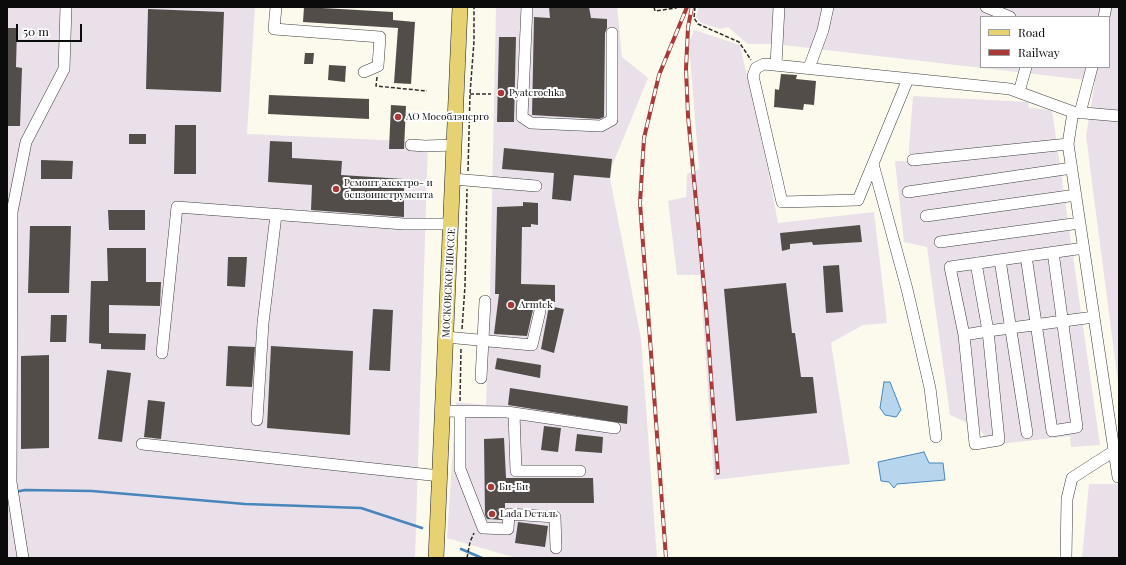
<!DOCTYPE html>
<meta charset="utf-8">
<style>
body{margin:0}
#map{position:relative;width:1126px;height:565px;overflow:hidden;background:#fcfaec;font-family:"Playfair Display",serif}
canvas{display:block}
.frame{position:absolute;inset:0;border:8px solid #0b0b0b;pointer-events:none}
.legend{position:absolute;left:980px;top:16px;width:130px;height:52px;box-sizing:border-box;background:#fff;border:1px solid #9d9d9d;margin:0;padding:5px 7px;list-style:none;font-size:12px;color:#0b0b0b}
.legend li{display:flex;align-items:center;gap:8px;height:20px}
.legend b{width:20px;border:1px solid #9d9d9d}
.scale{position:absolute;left:16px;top:24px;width:66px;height:18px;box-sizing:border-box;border:2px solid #0b0b0b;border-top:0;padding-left:5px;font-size:12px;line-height:14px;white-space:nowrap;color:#0b0b0b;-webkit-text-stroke:3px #fff;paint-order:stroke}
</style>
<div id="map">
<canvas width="1126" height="565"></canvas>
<div class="frame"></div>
<ul class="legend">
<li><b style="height:5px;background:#e6d273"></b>Road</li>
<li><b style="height:5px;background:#a83937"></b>Railway</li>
</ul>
<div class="scale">50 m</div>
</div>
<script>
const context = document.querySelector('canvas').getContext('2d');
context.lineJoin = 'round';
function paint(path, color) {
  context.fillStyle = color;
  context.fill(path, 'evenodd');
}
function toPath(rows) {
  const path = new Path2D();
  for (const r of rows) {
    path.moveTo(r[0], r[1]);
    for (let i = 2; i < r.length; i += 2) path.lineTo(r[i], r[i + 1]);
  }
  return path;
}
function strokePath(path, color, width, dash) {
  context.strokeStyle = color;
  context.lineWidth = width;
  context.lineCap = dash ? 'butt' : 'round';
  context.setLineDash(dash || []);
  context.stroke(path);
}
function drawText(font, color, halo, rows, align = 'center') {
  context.font = font + ' "Playfair Display",serif';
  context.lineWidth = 4;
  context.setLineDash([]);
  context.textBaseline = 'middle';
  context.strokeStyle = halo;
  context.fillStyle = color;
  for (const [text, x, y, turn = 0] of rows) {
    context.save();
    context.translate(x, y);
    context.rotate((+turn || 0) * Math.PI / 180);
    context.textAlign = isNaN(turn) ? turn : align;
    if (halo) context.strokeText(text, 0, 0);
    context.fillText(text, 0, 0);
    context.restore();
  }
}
const industrial = toPath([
 [7,7,255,7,247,134,428,142,415,558,7,558],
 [496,7,617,7,622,57,648,78,612,166,610,178,641,339,657,558,516,558,447,538,456,402,486,405,490,297],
 [699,7,1119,7,1119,390,1086,136,1095,81,774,44,748,44,728,27,721,29,701,23,696,17],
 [981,17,1109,17,1109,67,981,67],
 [694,30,740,45,766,160,778,223,874,212,887,323,863,325,831,343,850,464,714,480,700,275,677,275,668,201,686,197,687,174,699,169,689,43],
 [913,96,1028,102,1029,108,1052,110,1100,445,1071,447,1070,436,991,445,979,428,950,415,927,247,904,242,895,161,908,161],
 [1089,484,1119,484,1119,558,1082,558]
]);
const water = toPath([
 [884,382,890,382,901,410,896,417,885,415,880,408,884,382],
 [924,452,929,463,943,463,945,480,897,484,894,488,889,482,881,481,878,462,924,452]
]);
const stream = toPath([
 [15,492,25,490,92,491,245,504,361,508,422,528],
 [461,549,482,558]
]);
const building = toPath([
 [304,7,393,12,393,20,415,22,411,84,394,83,398,28,303,22],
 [549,7,589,7,591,18,607,19,607,28,605,33,604,117,599,119,532,115,534,17,550,18],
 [148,9,224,12,221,92,146,89],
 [7,28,17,28,16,67,22,68,20,126,7,126],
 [499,37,516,37,514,122,497,122],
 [305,53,314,53,313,64,304,64],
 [329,65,346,66,345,82,328,80],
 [781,74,797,75,796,79,816,81,814,105,804,104,803,110,774,107,775,89,779,90],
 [269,95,369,99,369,119,268,114],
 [391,105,406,106,404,149,389,149],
 [175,125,196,125,196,174,174,174],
 [129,134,146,134,146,144,129,144],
 [270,141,292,142,292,158,342,161,341,175,404,179,404,217,311,210,312,185,268,182],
 [504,148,612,159,610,178,574,175,571,201,552,199,554,173,502,169],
 [41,160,73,161,72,179,41,179],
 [523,202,538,203,538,225,531,224,531,227,522,227,521,284,555,285,555,302,535,301,527,336,494,334,499,294,495,294,497,207,523,206],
 [108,210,145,210,145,230,109,230],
 [860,225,862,242,813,245,812,242,790,244,790,249,782,251,780,233],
 [30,226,71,226,69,293,28,293],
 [107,248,146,248,146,282,161,282,160,306,109,305,109,333,146,334,145,350,101,349,101,344,89,343,91,281,108,281],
 [228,257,247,257,245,287,227,286],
 [839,265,843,312,826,313,823,266],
 [786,283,792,333,795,333,801,377,813,377,817,413,736,421,724,289],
 [549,306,564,309,554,353,541,349],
 [373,309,393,310,390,371,369,370],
 [51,315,67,315,66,342,50,342],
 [228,346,255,347,252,387,226,386],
 [271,346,353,351,350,435,267,428],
 [49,355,49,448,21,449,21,356],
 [497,358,541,365,540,378,495,369],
 [107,370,131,373,122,442,98,439],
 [510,388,628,406,627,424,508,405],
 [148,400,165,402,161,439,144,437],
 [544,426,561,428,558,452,541,450],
 [577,434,603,437,602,453,575,451],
 [504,438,506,478,593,478,594,503,505,503,505,508,502,513,502,520,487,519,485,515,484,439],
 [518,522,548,526,545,547,515,543]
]);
const path = toPath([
 [654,7,655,11,676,8,677,7],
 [695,7,694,18,698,24,739,42,751,60],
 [377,77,376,86,427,91],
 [470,94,491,94],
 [468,171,470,94,474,41,474,7],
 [462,329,465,286,467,189],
 [460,401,461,349],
 [467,558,470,542,474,533]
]);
const minor = toPath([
 [276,7,274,29,380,37,378,66,364,72],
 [527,7,522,117,531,123,601,126,612,120,612,33],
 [986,7,1010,17],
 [1104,17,1106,7],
 [776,65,779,7],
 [809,68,823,30,828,7],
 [908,79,858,200,782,202,753,76,756,68,764,64,1010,89,1073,112,1119,116],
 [1019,92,1026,67],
 [1073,112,1068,144,1118,477],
 [1080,113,1092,67],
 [411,145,425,146,454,145],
 [913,160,1068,144],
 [873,164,907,289,930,388,936,437],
 [453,179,536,186],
 [908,192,1072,168],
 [926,216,1076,195],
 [940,242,1080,223],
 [1084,248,950,267,964,335,975,444,999,440,988,331,1094,317],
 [1026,256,1052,431,1077,427,1053,252],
 [1000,260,1027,433],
 [964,335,988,331,976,263],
 [446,337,532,345,540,311],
 [162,353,177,207,404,224,451,224],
 [481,378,485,301],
 [443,411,507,412,615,428],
 [460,411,460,469,483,528,508,529,509,514,555,517,556,548],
 [514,413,516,471,580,471],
 [257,420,263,323,276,215],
 [142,444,440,476],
 [23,558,11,482,12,212,26,142,64,69,66,7],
 [1066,558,1067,499,1072,478,1114,451]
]);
const major = toPath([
 [436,558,460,7]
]);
const rail = toPath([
 [692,7,688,27,686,69,688,116,706,308,718,473],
 [666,558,640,203,644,138,659,75,687,7]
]);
const markers = [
 [501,93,4,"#a83937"],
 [398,117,4,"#a83937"],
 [336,189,4,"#a83937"],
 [511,305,4,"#a83937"],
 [491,487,4,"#a83937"],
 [492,514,4,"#a83937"]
];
const poiNames = [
 ["Pyaterochka",509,93],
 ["АО Мособлэнерго",406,117],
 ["Ремонт электро- и",344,183],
 ["бензоинструмента",344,195],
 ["Armtek",519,305],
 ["Би-Би",499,487],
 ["Lada Dеталь",500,514]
];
const streetNames = [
 ["МОСКОВСКОЕ ШОССЕ",449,283,-87]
];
paint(industrial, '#e9e0e9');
paint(water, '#b7d5ed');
strokePath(water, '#4885ba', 1);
strokePath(stream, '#4885ba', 2.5);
paint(building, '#524d49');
strokePath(minor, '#3e3e3e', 12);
strokePath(major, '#1c1c1c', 16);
strokePath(path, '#2d2d2d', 1.5, [4, 2]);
strokePath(minor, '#fff', 11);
strokePath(major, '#e6d273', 15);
strokePath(rail, '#a83937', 4);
strokePath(rail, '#fff', 2.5, [8]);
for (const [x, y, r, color] of markers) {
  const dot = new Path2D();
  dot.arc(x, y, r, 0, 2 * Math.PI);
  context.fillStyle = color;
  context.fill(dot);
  strokePath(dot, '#fff', 1.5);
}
drawText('10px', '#0b0b0b', '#fff', poiNames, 'left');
drawText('10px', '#0b0b0b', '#fff', streetNames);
</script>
